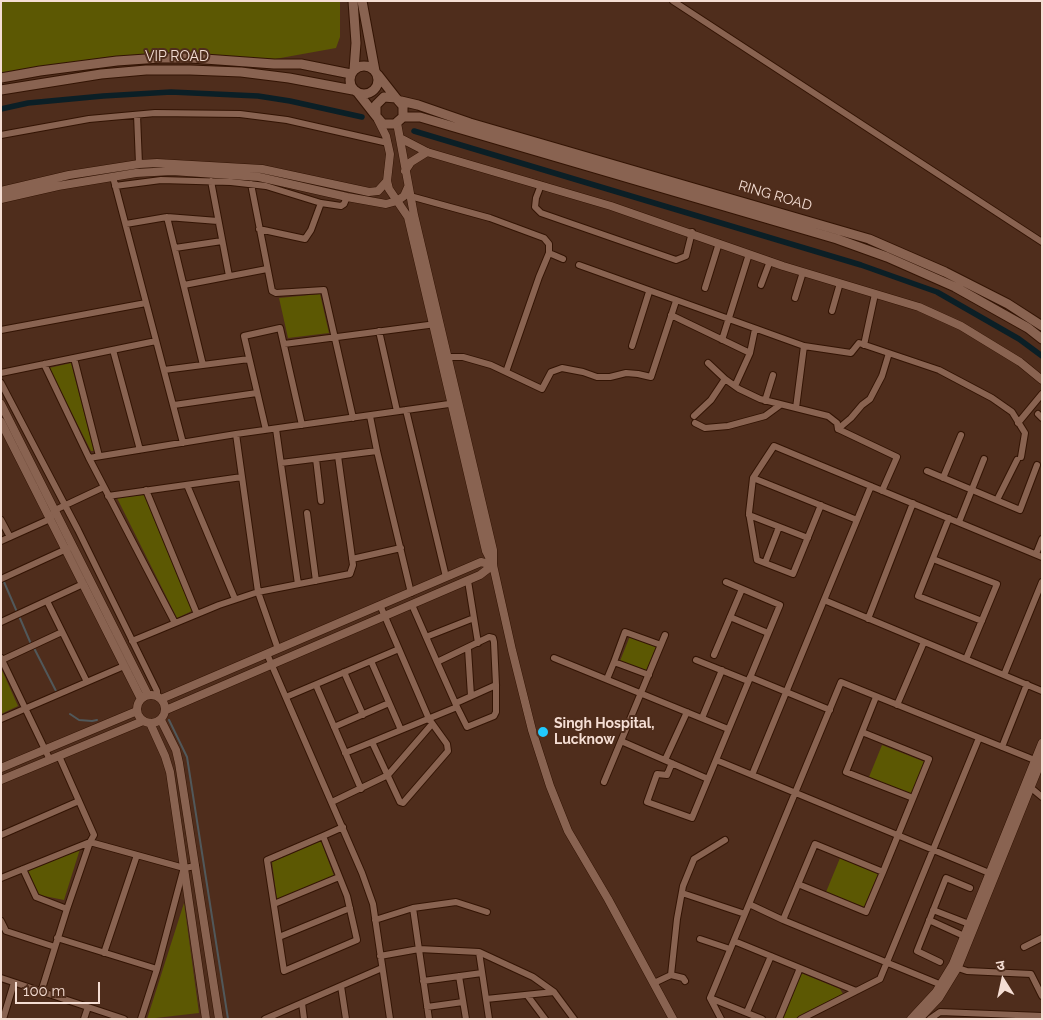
<!DOCTYPE html>
<meta charset="utf-8">
<style>
body{margin:0}
#map{position:relative;width:1043px;height:1020px;overflow:hidden;background:#4f2d1c;font-family:Raleway,"Noto Sans Devanagari",sans-serif}
canvas{display:block}
.frame{position:absolute;inset:0;border:2px solid #f5ded4;pointer-events:none}
.north{position:absolute;left:978px;top:955px;width:50px;height:50px;-webkit-text-stroke:4px #4f2d1c;paint-order:stroke;rotate:350deg;font-size:14px;font-weight:700;line-height:20px;text-align:center;color:#f5ded4}
.north::after{content:'';display:block;margin:auto;width:18px;height:22px;background:#f5ded4;clip-path:polygon(50% 0,100% 100%,50% 72%,0 100%)}
.scale{position:absolute;left:15px;top:982px;width:85px;height:22px;box-sizing:border-box;border:2px solid #f5ded4;border-top:0;padding-left:6px;font-size:15px;line-height:18px;white-space:nowrap;color:#f5ded4;-webkit-text-stroke:4px #4f2d1c;paint-order:stroke}
</style>
<div id="map">
<canvas width="1043" height="1020"></canvas>
<div class="frame"></div>
<div class="north">उ</div>
<div class="scale">100 m</div>
</div>
<script>
const context = document.querySelector('canvas').getContext('2d');
context.lineJoin = 'round';
function paint(path, color) {
  context.fillStyle = color;
  context.fill(path, 'evenodd');
}
function toPath(rows) {
  const path = new Path2D();
  for (const r of rows) {
    if (r.length === 3) {
      path.moveTo(r[0] + r[2], r[1]);
      path.arc(r[0], r[1], r[2], 0, 2 * Math.PI);
      continue;
    }
    path.moveTo(r[0], r[1]);
    for (let i = 2; i < r.length; i += 2) path.lineTo(r[i], r[i + 1]);
  }
  return path;
}
function strokePath(path, color, width, dash) {
  context.strokeStyle = color;
  context.lineWidth = width;
  context.lineCap = dash ? 'butt' : 'round';
  context.setLineDash(dash || []);
  context.stroke(path);
}
function drawText(font, color, halo, rows, align = 'center') {
  context.font = font + ' Raleway,sans-serif';
  context.lineWidth = 4;
  context.setLineDash([]);
  context.textBaseline = 'middle';
  context.strokeStyle = halo;
  context.fillStyle = color;
  for (const [text, x, y, turn = 0] of rows) {
    context.save();
    context.translate(x, y);
    context.rotate((+turn || 0) * Math.PI / 180);
    context.textAlign = isNaN(turn) ? turn : align;
    if (halo) context.strokeText(text, 0, 0);
    context.fillText(text, 0, 0);
    context.restore();
  }
}
const green = toPath([
 [1,1,340,1,340,37,336,48,275,59,160,54,106,57,1,74],
 [320,294,329,333,288,338,279,298],
 [71,363,94,451,91,451,49,368],
 [144,495,192,611,177,618,117,498],
 [630,636,656,647,646,671,620,661],
 [1,668,18,706,1,714],
 [882,745,925,762,912,795,869,777],
 [321,841,334,876,277,900,272,862],
 [80,849,64,900,39,895,28,871],
 [840,858,878,874,864,907,826,892],
 [184,903,199,1013,147,1019],
 [801,973,840,989,843,994,794,1019,782,1019]
]);
const stream = toPath([
 [1,575,17,612],
 [19,616,31,644],
 [34,648,56,691],
 [70,714,79,720,92,721,97,720],
 [169,720,187,757,228,1019]
]);
const canal = toPath([
 [1,109,28,103,103,96,171,92,258,96,290,101,362,117],
 [414,131,861,265,937,292,1019,339,1042,356]
]);
const minor = toPath([
 [673,1,1042,242],
 [137,115,139,164],
 [1,135,89,119,155,113,240,114,287,120,388,143],
 [113,177,183,443],
 [211,181,229,276],
 [251,184,272,291,276,293,324,290,353,418],
 [541,185,536,198,535,207,541,213,676,260,686,256,692,232],
 [115,186,161,180,231,182,266,186,321,203,341,206,344,204,347,197],
 [410,196,490,218,544,238,549,244,549,253,539,277,506,372],
 [167,217,203,365],
 [126,224,167,217,218,221],
 [259,229,305,239,311,230,321,203],
 [175,248,222,241],
 [549,253,563,259],
 [579,265,804,346,851,353,859,343,939,370,992,398,1012,412,1025,433,1021,457],
 [184,285,267,269],
 [761,285,770,261],
 [705,288,719,243],
 [795,298,803,272],
 [832,311,840,283],
 [671,315,750,353],
 [1,330,146,303],
 [379,331,397,411],
 [722,340,749,254],
 [284,344,436,324],
 [864,345,875,294],
 [632,346,649,292],
 [113,350,140,450],
 [448,357,463,357,491,365,542,389,551,372,562,368,583,372,597,377,610,377,626,373,638,374,651,377,676,301],
 [74,358,99,456],
 [708,363,725,379,739,389,760,399,828,416,837,423,838,429],
 [44,364,89,458,175,623],
 [164,370,249,359],
 [1,373,156,341],
 [1,383,78,530,157,691,157,696],
 [735,386,750,353,755,329],
 [765,401,773,375],
 [174,405,257,393],
 [796,408,804,346],
 [406,410,446,577],
 [1038,414,1042,418],
 [370,416,377,451,411,593],
 [694,416,711,400,725,379],
 [695,423,705,428,728,426,765,416,780,405],
 [1018,423,1042,394],
 [276,429,298,584],
 [838,429,897,457,882,491],
 [838,429,851,418,862,405,870,399,882,376,889,353],
 [266,430,244,336,280,328,302,425],
 [236,434,258,592,278,649],
 [89,458,236,434,456,403],
 [316,459,321,501],
 [281,463,377,451],
 [927,471,1020,510,1037,465],
 [753,478,857,520],
 [943,478,961,435],
 [187,485,235,599],
 [146,490,197,614],
 [108,496,242,477],
 [997,500,1017,460],
 [821,505,793,574,757,560,749,513,753,478,774,446,1042,557],
 [307,513,316,581],
 [749,515,808,538],
 [949,518,918,596,982,621],
 [1,520,10,537],
 [959,522,984,459],
 [1,541,50,519,55,510,104,487],
 [1036,554,1042,539],
 [352,559,401,548],
 [933,559,997,584,966,659],
 [765,563,779,527],
 [1,579,73,546],
 [468,581,478,643],
 [824,600,1042,691],
 [47,601,87,682],
 [412,605,437,662,457,707,467,727,494,716,496,712,496,685,494,642,493,638,489,637,437,662],
 [730,617,768,633],
 [868,619,913,503],
 [1,622,83,584],
 [426,637,474,618],
 [132,641,219,605,258,592,350,574,353,565,338,456],
 [468,649,471,696],
 [267,654,362,873,373,904,390,1019],
 [714,655,742,589],
 [1,658,50,760],
 [554,658,728,729],
 [2,660,62,632],
 [696,660,748,681],
 [371,661,401,730],
 [344,672,363,715],
 [649,675,614,662,625,632,661,645],
 [1004,675,1042,582],
 [750,677,830,710],
 [607,679,614,662],
 [316,685,361,789],
 [286,697,399,649],
 [876,697,846,772,913,798],
 [456,703,496,685],
 [897,705,924,642],
 [702,718,722,670],
 [1,719,124,666],
 [334,727,389,703],
 [621,741,708,779],
 [372,742,400,802,403,803,448,751,447,744,429,719,380,605],
 [1002,747,1027,684],
 [345,753,457,707],
 [665,760,687,712],
 [716,760,994,875],
 [672,763,667,775,657,774,647,802,692,818,780,605,726,582],
 [752,775,871,486],
 [604,782,665,635],
 [1030,787,1042,797],
 [332,802,388,775,432,724],
 [1,835,79,801],
 [323,836,347,896,357,940,284,971,267,860,323,836,343,827],
 [23,869,36,897,67,909],
 [1,878,90,842,184,868,196,866],
 [798,884,866,912,883,872,929,759,862,732],
 [682,893,745,914],
 [274,904,339,877],
 [749,904,783,920,944,986],
 [413,908,429,1019],
 [933,910,969,924],
 [375,920,413,908,456,902,487,912],
 [783,920,815,844,883,872],
 [929,920,964,936],
 [1,921,6,931,55,947],
 [279,937,350,908],
 [57,938,157,969],
 [700,939,730,949],
 [734,941,856,991],
 [1024,947,1042,938],
 [479,952,489,1019],
 [104,953,137,855],
 [380,956,419,949,479,952,533,977,554,992,574,1019],
 [940,962,917,951,946,878,970,888],
 [958,968,967,971,1031,974,1042,996],
 [671,975,683,978,685,981],
 [459,976,466,1019],
 [1,978,124,1019],
 [423,981,482,973],
 [654,983,671,975,677,919,683,886,694,859,725,840],
 [341,986,346,1019],
 [41,992,67,909,90,842,94,835,59,756],
 [527,995,545,1019],
 [710,998,762,1019],
 [486,999,554,992],
 [302,1003,304,1019],
 [427,1007,463,1002],
 [747,1012,771,956],
 [3,1019,14,983],
 [84,1019,88,1007],
 [141,1019,157,969,183,871],
 [265,1019,382,968],
 [721,1019,710,998,713,991,841,682,1037,761],
 [779,1019,800,968],
 [801,1019,880,979,979,738],
 [930,1019,940,1012,1042,1016]
]);
const tertiary = toPath([
 [378,120,386,136,390,154,387,181,389,189,408,217,486,551,492,563],
 [397,123,414,215,493,550,493,565,512,650,532,730,550,786,568,831,608,899,673,1019],
 [400,138,427,152,611,206,783,266,919,307,961,326,1020,362,1042,380],
 [405,171,411,162,427,152],
 [1,191,69,175,139,164,157,163,262,169,369,192,378,191,387,181],
 [1,199,58,186,136,173,172,171,259,177,347,197,386,204,397,201,404,196,408,187],
 [1,404,148,695],
 [1,422,141,699],
 [151,709,14],
 [161,699,481,562,493,565],
 [166,710,480,575,493,565],
 [161,720,176,750,179,763,219,1019],
 [150,723,165,756,170,772,206,1019],
 [1,768,137,711],
 [1,780,143,721],
 [911,1019,936,992,953,964,1042,743],
 [919,1019,939,998,958,967,1042,759]
]);
const secondary = toPath([
 [353,1,356,43,354,70],
 [362,1,375,71],
 [364,80,14],
 [378,75,396,98],
 [1,78,40,71,117,61,160,58,191,58,274,64,301,64,351,74],
 [1,90,101,74,146,70,190,70,241,72,289,78,353,90],
 [358,93,376,116],
 [401,101,418,105,470,123,869,239,945,272,1008,304,1042,326],
 [403,117,403,106,396,98,384,97,376,105,376,116,383,124,395,124,403,117,420,117,837,239,887,257,955,287,1028,328,1042,339]
]);
const markers = [
 [543,732,6,"#21c9fd"]
];
const streetNames = [
 ["VIP ROAD",177,57],
 ["RING ROAD",775,196,16]
];
const poiNames = [
 ["Singh Hospital,",554,724],
 ["Lucknow",554,740]
];
paint(green, '#5c5803');
strokePath(stream, '#51585a', 2);
strokePath(canal, '#0b1f26', 5.5);
strokePath(minor, '#331404', 8);
strokePath(tertiary, '#331404', 9);
strokePath(secondary, '#331404', 11);
strokePath(minor, '#896351', 6);
strokePath(tertiary, '#896351', 8);
strokePath(secondary, '#896351', 9);
for (const [x, y, r, color] of markers) {
  const dot = new Path2D();
  dot.arc(x, y, r, 0, 2 * Math.PI);
  context.fillStyle = color;
  context.fill(dot);
  strokePath(dot, '#4f2d1c', 2);
}
drawText('14px', '#f5ded4', '#4f2d1c', streetNames);
drawText('bold 14px', '#f5ded4', '#4f2d1c', poiNames, 'left');
</script>
